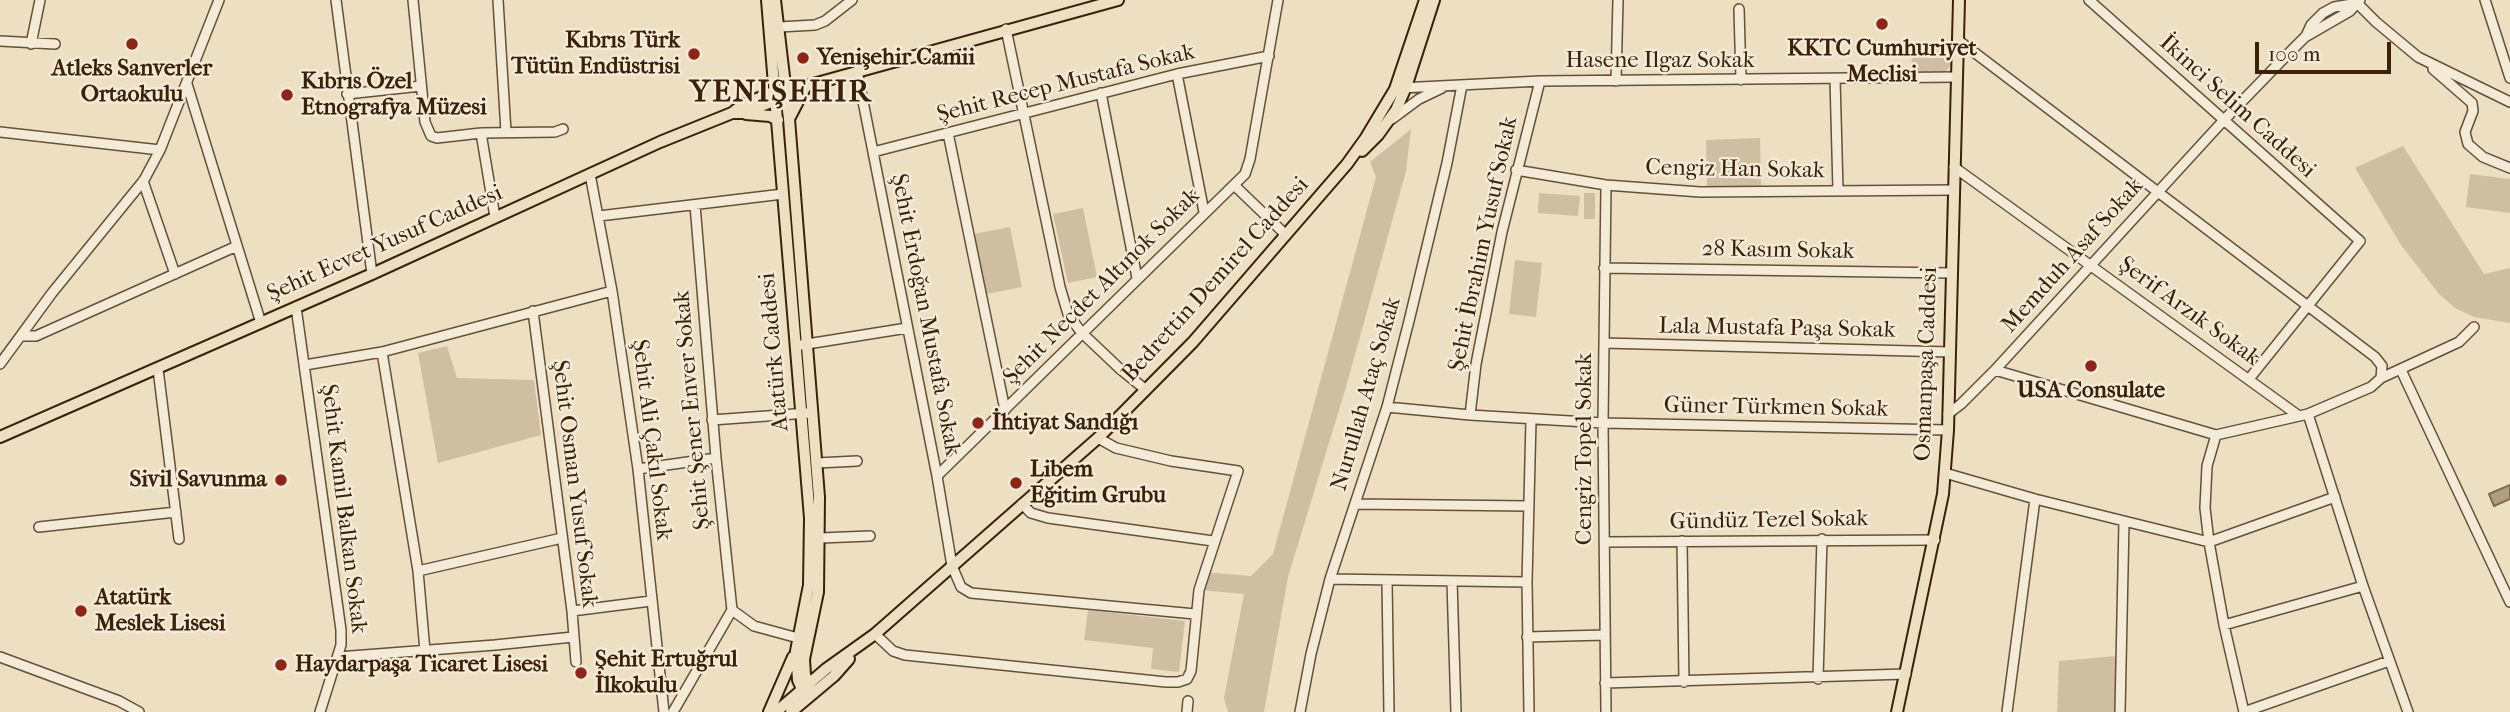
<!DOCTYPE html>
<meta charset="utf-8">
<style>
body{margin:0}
#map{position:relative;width:2510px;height:712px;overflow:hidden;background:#eddfc2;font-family:"IM FELL French Canon",serif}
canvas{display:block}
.scale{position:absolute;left:2255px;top:42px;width:136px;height:32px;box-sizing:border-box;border:4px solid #3c2007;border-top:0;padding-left:9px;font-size:21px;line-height:24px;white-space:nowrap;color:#3c2007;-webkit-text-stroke:5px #f3ead7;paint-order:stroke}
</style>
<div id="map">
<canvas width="2510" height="712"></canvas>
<div class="scale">100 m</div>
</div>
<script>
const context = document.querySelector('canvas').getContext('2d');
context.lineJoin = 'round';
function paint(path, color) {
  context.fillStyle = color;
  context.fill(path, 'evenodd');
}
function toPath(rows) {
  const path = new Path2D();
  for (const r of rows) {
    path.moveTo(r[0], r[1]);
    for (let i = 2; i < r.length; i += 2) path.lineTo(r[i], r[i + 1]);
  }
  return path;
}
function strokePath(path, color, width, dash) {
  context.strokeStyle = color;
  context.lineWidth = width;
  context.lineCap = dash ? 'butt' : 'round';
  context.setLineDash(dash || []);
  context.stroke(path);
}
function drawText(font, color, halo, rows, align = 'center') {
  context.font = font + ' "IM FELL French Canon",serif';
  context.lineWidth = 5;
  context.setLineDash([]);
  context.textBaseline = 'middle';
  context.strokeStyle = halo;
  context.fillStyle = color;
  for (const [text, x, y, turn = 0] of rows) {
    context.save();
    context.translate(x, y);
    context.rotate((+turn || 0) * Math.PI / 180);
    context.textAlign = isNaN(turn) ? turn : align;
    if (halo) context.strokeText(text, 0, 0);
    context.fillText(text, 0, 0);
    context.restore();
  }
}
const green = toPath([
 [1920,42,1955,42,1955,61,1942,75,1878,75,1878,70,1911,70,1912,54,1920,53],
 [1411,129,1406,171,1346,387,1288,577,1264,712,1228,712,1224,698,1244,594,1199,590,1203,572,1251,576,1273,554,1376,177,1370,162],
 [1760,138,1761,188,1707,189,1706,140],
 [2403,146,2484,274,2510,268,2510,323,2474,317,2455,308,2439,294,2401,245,2355,168],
 [2470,174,2510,179,2510,213,2466,207],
 [1539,193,1580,196,1578,216,1538,213],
 [1584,193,1595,193,1595,219,1584,219],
 [1083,208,1097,277,1068,283,1053,214],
 [1010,227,1022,287,987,294,974,234],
 [1515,260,1542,263,1536,317,1509,314],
 [447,346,457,378,534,380,541,435,438,463,418,353],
 [1088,610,1185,621,1179,672,1151,669,1153,648,1084,640],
 [2117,656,2115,712,2057,712,2059,661]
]);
const water = toPath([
 [2510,485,2510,499,2494,506,2489,494,2510,485]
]);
const minor = toPath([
 [336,0,372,274],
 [413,0,425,122,431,136,437,138,481,133,555,132,563,129],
 [498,0,506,132],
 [2089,0,2360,241,2249,379],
 [2485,0,2510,78],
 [2355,1,2376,22,2418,57,2510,102],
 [1739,9,1741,80],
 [779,27,815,25,825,21,852,0],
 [1006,29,1060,287,1068,314,1081,332,1119,368,1146,390],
 [2306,36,2311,25,2323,13,2334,7,2358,3],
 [1958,40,2375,357,2382,366,2381,378],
 [0,41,55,44],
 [31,44,40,0],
 [2433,69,2472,103,2473,111,2465,132,2468,144,2483,157,2510,168],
 [857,71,937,476,952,566,961,587,971,593,1195,614],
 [1177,74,1204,212],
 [1835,79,1838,190],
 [1616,81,1618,0],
 [187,84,261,323],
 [1400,88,1540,81,1957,77],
 [1101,93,1137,278],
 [347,94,421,86],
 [1392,119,1419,99,1442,88],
 [0,132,160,150],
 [481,133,495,217],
 [948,133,1005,410],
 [873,152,1177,74,1269,56],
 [1954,167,2299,416],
 [1516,170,1606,185,1700,192,1954,190],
 [590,174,612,291,638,469,664,712],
 [143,181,175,274],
 [1606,185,1603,423,1606,712],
 [1235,186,1286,235],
 [695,205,716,458,732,610],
 [599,216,783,194],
 [1604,268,1951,273],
 [296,307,341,630,341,645,320,712],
 [533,311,572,611,576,662],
 [21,336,36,336,237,246],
 [1604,343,1950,352],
 [801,345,907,328],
 [382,352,418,571,425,651],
 [0,364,52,293,144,180,160,150,219,0],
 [305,365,382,352,612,291],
 [158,369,179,539],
 [1995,370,2216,435,2308,414,2371,387,2381,378,2459,342,2474,327],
 [2401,370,2510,602],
 [1387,407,1470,415,1603,423,1948,430],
 [1948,414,1961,404,1995,370,2223,121,2285,57,2305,37,2350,11,2360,0],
 [2308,414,2363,586,2408,712],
 [1470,415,1476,364,1502,232,1540,81],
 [712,420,808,413],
 [2216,435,2207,466,2205,508,2209,542,2224,625,2244,712],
 [817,463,857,461],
 [638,469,716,458],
 [1945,473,2035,499,2209,542,2335,497],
 [937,476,1245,174,1250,159,1278,0],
 [1022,504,1031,513,1048,518,1213,541],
 [1355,504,1528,506],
 [39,527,176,512],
 [820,538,870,536],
 [1682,541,1684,682],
 [1604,542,1935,540],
 [418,571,562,538],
 [1330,579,1527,582],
 [1387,581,1389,712],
 [1452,581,1456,712],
 [732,610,754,626,798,638],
 [572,611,651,601],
 [2224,625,2363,586],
 [875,634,893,651,905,655,1166,682,1178,682,1187,679,1191,671,1199,590,1238,471,1171,461,1116,448,1098,438],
 [1527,637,1605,635],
 [0,657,119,701,139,712],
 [338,657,495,645,573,637],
 [1818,679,1822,539],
 [1605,683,1906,674],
 [673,712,732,610],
 [1187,712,1188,701],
 [1300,712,1311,654,1330,579,1387,407,1409,321,1447,163,1462,85],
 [1529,712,1527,582,1531,420],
 [2007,712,2035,499],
 [2120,712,2124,522],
 [2244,712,2389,661]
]);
const major = toPath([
 [767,0,810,518,809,585,796,651,798,680,806,698],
 [775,0,789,119,819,497,818,592,804,659,805,675,813,693],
 [732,113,743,113,776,100,786,92,806,86,1118,0],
 [746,114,770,116,778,120],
 [790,117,806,86],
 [1362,151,1378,135,1396,110,1406,87,1434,0],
 [0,437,372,274,660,142,732,113,741,106,775,91,786,92],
 [769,712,793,657],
 [776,712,826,669,875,634,1098,438,1193,342,1347,164,1365,139,1395,89,1425,0],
 [791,712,834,676,849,659],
 [1897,712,1943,494,1948,430,1959,0]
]);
const markers = [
 [1882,24,7,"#8f2418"],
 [132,44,7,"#8f2418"],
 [694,54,7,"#8f2418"],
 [803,58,7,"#8f2418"],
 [287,95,7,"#8f2418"],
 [2091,366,7,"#8f2418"],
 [978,423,7,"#8f2418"],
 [281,480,7,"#8f2418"],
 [1016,483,7,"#8f2418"],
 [81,611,7,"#8f2418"],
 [281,665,7,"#8f2418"],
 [581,673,7,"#8f2418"]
];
const poiNames = [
 ["Kıbrıs Türk",680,41,"right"],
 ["Tütün Endüstrisi",680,67,"right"],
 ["KKTC Cumhuriyet",1882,49,"center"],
 ["Meclisi",1882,75,"center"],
 ["Yenişehir Camii",817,58],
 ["Atleks Sanverler",132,69,"center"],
 ["Ortaokulu",132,95,"center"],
 ["Kıbrıs Özel",301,82],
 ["Etnografya Müzesi",301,108],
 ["USA Consulate",2091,391,"center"],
 ["İhtiyat Sandığı",992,423],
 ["Libem",1030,470],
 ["Eğitim Grubu",1030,496],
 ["Sivil Savunma",267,480,"right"],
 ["Atatürk",95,598],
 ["Meslek Lisesi",95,624],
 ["Şehit Ertuğrul",595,660],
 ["İlkokulu",595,686],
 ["Haydarpaşa Ticaret Lisesi",295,665]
];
const streetNames = [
 ["Hasene Ilgaz Sokak",1660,61],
 ["Şehit Recep Mustafa Sokak",1066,84,-14],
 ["İkinci Selim Caddesi",2237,107,42],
 ["Cengiz Han Sokak",1735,170,1],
 ["Şehit Ecvet Yusuf Caddesi",385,244,-24],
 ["Şehit İbrahim Yusuf Sokak",1484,244,-78],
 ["28 Kasım Sokak",1778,251,1],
 ["Memduh Asaf Sokak",2073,256,-48],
 ["Bedrettin Demirel Caddesi",1216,280,-48],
 ["Şehit Necdet Altınok Sokak",1102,287,-45],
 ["Şerif Arzık Sokak",2189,312,36],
 ["Şehit Erdoğan Mustafa Sokak",925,315,79],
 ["Lala Mustafa Paşa Sokak",1777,329,1],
 ["Atatürk Caddesi",775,352,-95],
 ["Osmanpaşa Caddesi",1927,364,-88],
 ["Nurullah Ataç Sokak",1367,394,-74],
 ["Güner Türkmen Sokak",1776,408,1],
 ["Şehit Şener Enver Sokak",693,410,-95],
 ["Şehit Ali Çakıl Sokak",651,440,83],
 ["Cengiz Topel Sokak",1585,449,-90],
 ["Şehit Osman Yusuf Sokak",574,484,83],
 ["Şehit Kamil Balkan Sokak",343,509,83],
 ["Gündüz Tezel Sokak",1769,521,-1]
];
const districtNames = [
 ["YENIŞEHIR",781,94]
];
paint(green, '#cfbfa2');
paint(water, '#b19e82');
strokePath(water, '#826c51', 2);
strokePath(minor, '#685036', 12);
strokePath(major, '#3c2007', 14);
strokePath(minor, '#f3ead7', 9);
strokePath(major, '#eddfc2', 10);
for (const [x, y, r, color] of markers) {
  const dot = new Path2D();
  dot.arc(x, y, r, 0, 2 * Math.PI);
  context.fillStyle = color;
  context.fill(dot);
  strokePath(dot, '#f3ead7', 2.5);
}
drawText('bold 23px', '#3c2007', '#f3ead7', poiNames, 'left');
drawText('23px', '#3c2007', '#f3ead7', streetNames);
context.letterSpacing = '2px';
drawText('bold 30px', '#3c2007', '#f3ead7', districtNames);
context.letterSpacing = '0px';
</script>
